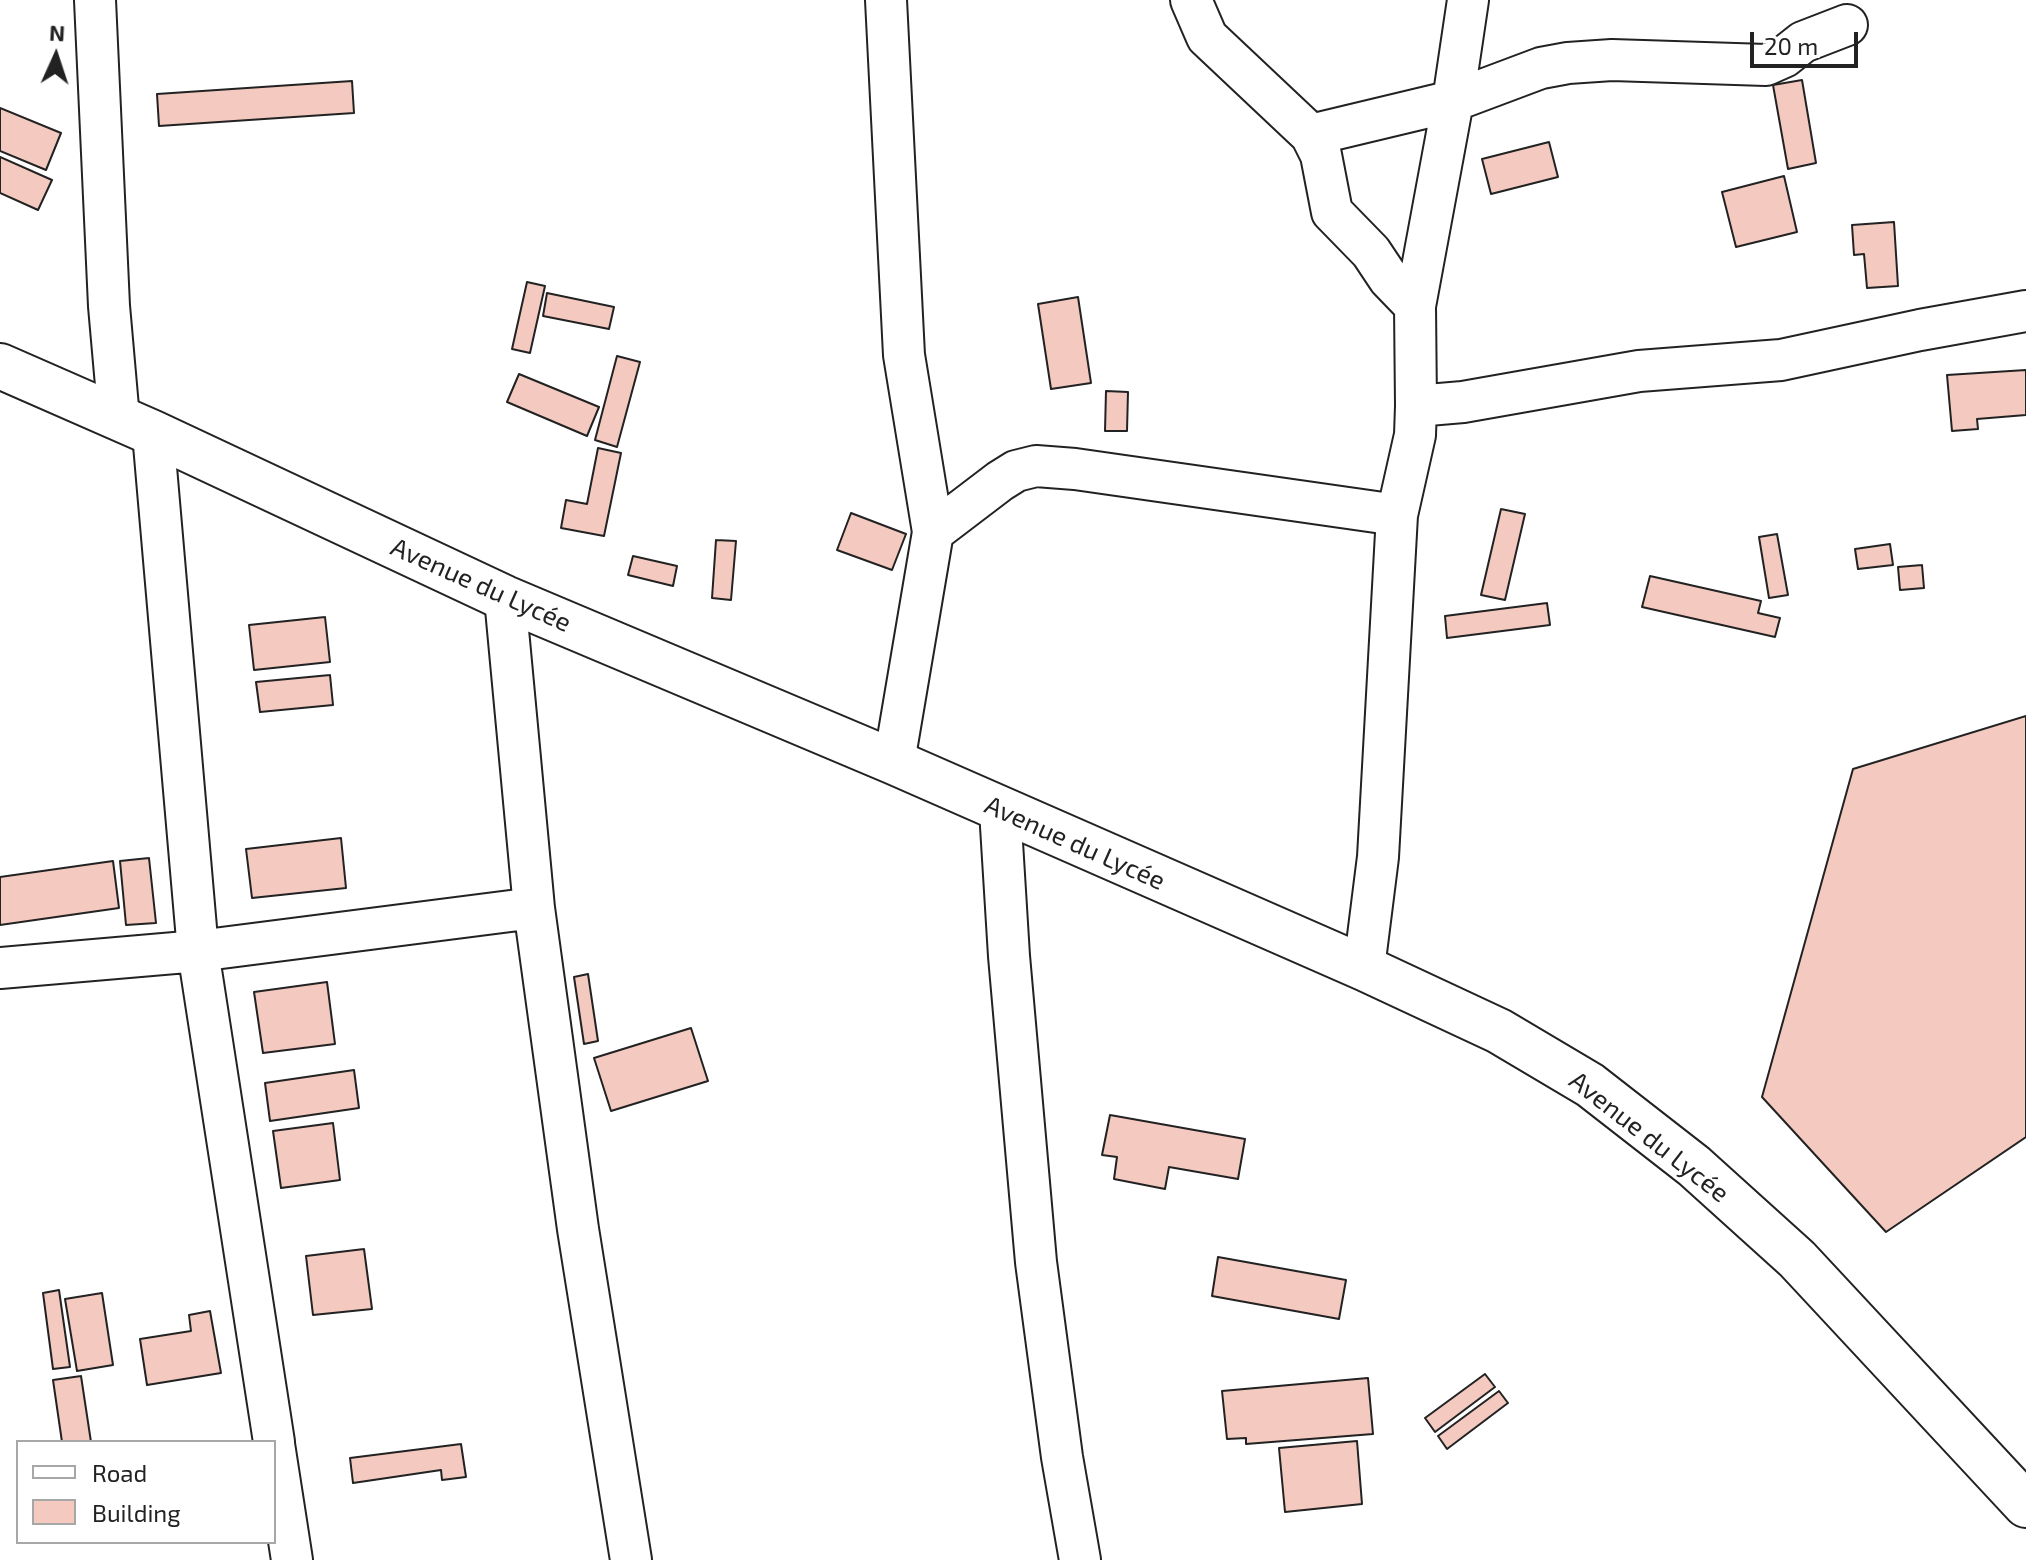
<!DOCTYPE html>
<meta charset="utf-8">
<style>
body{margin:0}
#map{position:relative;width:2026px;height:1560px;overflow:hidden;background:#fff;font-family:"Exo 2",sans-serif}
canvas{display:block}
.legend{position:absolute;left:16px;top:1440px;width:260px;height:104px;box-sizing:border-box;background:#fff;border:2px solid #a7a7a7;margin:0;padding:10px 14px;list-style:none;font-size:24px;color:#222}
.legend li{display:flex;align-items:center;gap:16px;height:40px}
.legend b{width:40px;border:2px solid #a7a7a7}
.north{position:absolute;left:16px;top:16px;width:80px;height:80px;-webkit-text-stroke:6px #fff;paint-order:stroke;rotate:3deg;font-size:22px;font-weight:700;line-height:32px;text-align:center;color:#222}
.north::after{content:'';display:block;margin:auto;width:28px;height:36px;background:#222;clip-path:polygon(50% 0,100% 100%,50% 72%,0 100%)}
.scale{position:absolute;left:1750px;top:32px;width:108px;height:36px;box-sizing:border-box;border:4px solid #222;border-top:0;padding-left:10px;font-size:24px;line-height:28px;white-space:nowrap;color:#222;-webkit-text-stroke:6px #fff;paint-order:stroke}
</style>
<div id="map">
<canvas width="2026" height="1560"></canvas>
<ul class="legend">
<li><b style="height:10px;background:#fff"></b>Road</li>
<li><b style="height:22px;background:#f3c9c0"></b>Building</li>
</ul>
<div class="north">N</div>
<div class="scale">20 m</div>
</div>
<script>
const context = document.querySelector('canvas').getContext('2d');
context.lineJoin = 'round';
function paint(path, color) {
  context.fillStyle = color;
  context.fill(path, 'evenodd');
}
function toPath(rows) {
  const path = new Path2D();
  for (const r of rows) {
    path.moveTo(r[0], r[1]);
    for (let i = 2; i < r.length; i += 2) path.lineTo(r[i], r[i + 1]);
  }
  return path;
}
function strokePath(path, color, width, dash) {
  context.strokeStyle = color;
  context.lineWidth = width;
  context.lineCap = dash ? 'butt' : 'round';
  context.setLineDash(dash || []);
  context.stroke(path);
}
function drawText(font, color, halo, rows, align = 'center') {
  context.font = font + ' "Exo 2",sans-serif';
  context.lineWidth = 6;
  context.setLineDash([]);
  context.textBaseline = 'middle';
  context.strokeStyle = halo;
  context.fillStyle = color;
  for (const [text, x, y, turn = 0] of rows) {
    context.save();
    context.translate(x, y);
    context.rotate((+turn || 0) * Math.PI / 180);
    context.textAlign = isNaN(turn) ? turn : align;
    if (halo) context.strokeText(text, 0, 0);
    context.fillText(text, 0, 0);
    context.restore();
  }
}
const building = toPath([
 [1802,80,1816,163,1788,169,1773,85,1802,80],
 [352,81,354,113,159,126,157,94,352,81],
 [0,108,61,133,46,170,0,151,0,108],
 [1549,142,1558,177,1491,194,1482,159,1549,142],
 [0,157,52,180,38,210,0,193,0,157],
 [1784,176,1797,232,1736,247,1722,192,1784,176],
 [1894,222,1898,286,1867,288,1864,254,1854,255,1852,225,1894,222],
 [527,282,545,286,530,353,512,349,527,282],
 [547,293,614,307,609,329,543,316,547,293],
 [1078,297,1091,383,1051,389,1038,304,1078,297],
 [617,356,640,362,617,447,595,440,617,356],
 [2026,370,2026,415,1977,419,1978,429,1952,431,1947,375,2026,370],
 [519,374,599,407,587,436,507,402,519,374],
 [1106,391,1128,392,1127,431,1105,431,1106,391],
 [598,448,621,453,604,536,561,528,566,500,587,504,598,448],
 [1501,509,1525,514,1505,600,1481,595,1501,509],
 [851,513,906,534,892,570,837,550,851,513],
 [1777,534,1788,595,1769,598,1759,537,1777,534],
 [716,540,736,541,731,600,712,598,716,540],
 [1890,544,1893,565,1858,569,1855,549,1890,544],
 [633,556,677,566,673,586,628,575,633,556],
 [1922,565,1924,588,1900,590,1898,567,1922,565],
 [1650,576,1761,601,1758,613,1780,618,1775,637,1642,607,1650,576],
 [1547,603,1550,625,1447,638,1445,616,1547,603],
 [325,617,330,662,254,670,249,625,325,617],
 [330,675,333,705,260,712,256,682,330,675],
 [2026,716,2026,1137,1886,1232,1762,1097,1853,769,2026,716],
 [341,838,346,888,252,898,246,849,341,838],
 [149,858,156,923,126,925,120,861,149,858],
 [113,861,119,908,0,925,0,877,113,861],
 [588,974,598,1041,584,1044,574,977,588,974],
 [327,982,335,1044,263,1053,254,992,327,982],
 [691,1028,708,1081,611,1111,594,1058,691,1028],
 [354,1070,359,1108,270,1121,265,1083,354,1070],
 [1110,1115,1245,1139,1238,1179,1169,1167,1165,1189,1114,1179,1117,1157,1102,1155,1110,1115],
 [333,1123,340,1180,281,1188,273,1131,333,1123],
 [364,1249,372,1309,313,1315,306,1256,364,1249],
 [1218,1257,1346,1280,1339,1319,1212,1296,1218,1257],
 [59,1290,70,1367,53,1369,43,1293,59,1290],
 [102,1293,113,1365,77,1371,65,1299,102,1293],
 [210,1311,221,1373,147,1385,140,1339,191,1331,189,1315,210,1311],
 [1485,1374,1495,1387,1435,1432,1425,1418,1485,1374],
 [81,1376,91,1442,62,1442,53,1380,81,1376],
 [1368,1378,1373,1434,1246,1444,1246,1438,1227,1439,1222,1391,1368,1378],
 [1499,1391,1508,1403,1447,1449,1438,1436,1499,1391],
 [1357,1441,1362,1504,1285,1512,1279,1448,1357,1441],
 [461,1444,466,1477,442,1480,441,1470,353,1483,350,1458,461,1444]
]);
const minor = toPath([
 [95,0,109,306,119,419],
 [886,0,904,355,933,532,894,762],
 [1191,0,1207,37,1311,135,1321,155,1332,212,1371,252,1389,279,1415,306],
 [1311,135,1453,101,1541,68,1568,63,1612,60,1766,65,1784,57,1803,42,1847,25],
 [1416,406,1415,306,1453,101,1468,0],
 [153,433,198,951,274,1442],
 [933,532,1000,481,1016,471,1036,466,1075,469,1397,515],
 [505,598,534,908,578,1229,631,1560],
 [1000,810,1009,956,1036,1262,1062,1457,1080,1560],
 [0,968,198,951,534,908],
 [1364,968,1378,857,1397,515,1415,435,1416,406,1463,402,1639,371,1781,360,1920,330,2026,311],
 [274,1444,292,1560]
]);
const major = toPath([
 [0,366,153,433,505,598,894,762,1364,968,1499,1031,1590,1085,1694,1166,1797,1259,2026,1505]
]);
const streetNames = [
 ["Avenue du Lycée",481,585,24],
 ["Avenue du Lycée",1075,843,24],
 ["Avenue du Lycée",1649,1137,38]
];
paint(building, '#f3c9c0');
strokePath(building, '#222', 2);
strokePath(minor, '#222', 44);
strokePath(major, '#222', 48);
strokePath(minor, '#fff', 40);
strokePath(major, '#fff', 44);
drawText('26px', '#222', '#fff', streetNames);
</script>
